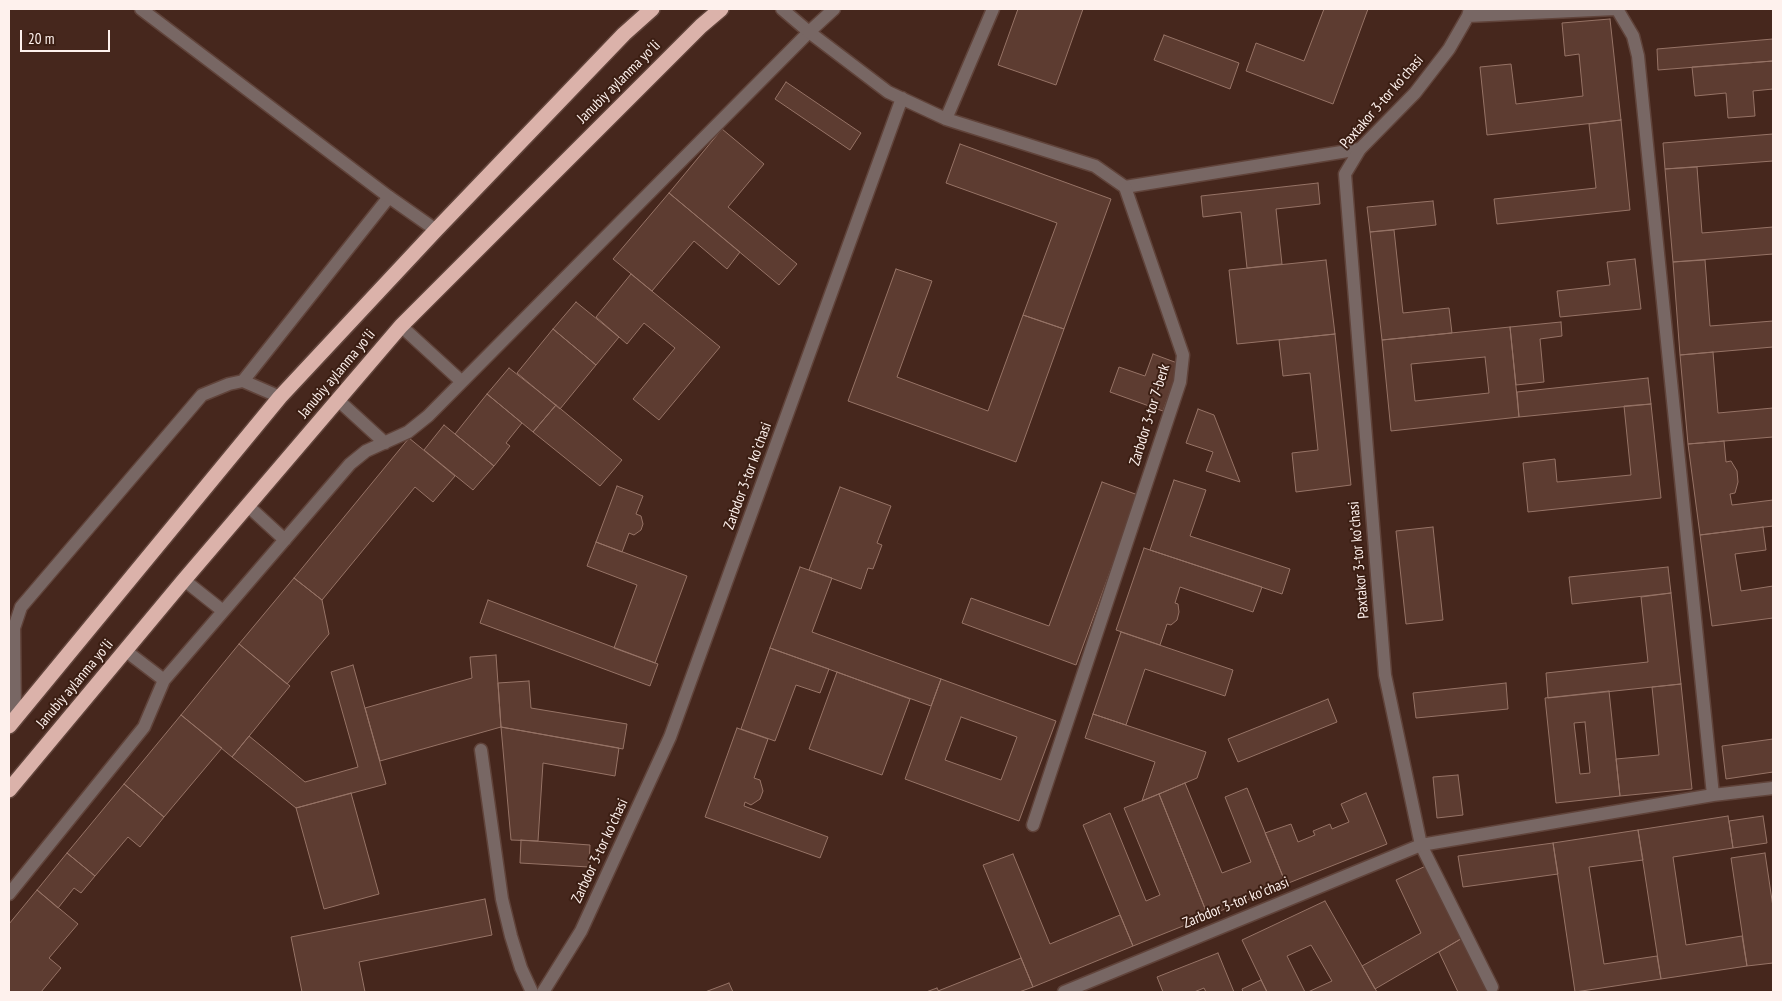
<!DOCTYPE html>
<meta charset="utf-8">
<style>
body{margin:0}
#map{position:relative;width:1782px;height:1001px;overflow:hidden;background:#46271d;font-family:"PT Sans Narrow",sans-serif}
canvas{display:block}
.frame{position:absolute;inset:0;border:10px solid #fef1ed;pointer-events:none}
.scale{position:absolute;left:20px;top:30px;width:90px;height:22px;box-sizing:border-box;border:2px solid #fef1ed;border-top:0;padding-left:6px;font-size:15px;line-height:18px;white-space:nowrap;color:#fef1ed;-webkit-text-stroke:4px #3b1e13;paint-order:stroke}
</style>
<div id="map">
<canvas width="1782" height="1001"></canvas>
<div class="frame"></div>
<div class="scale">20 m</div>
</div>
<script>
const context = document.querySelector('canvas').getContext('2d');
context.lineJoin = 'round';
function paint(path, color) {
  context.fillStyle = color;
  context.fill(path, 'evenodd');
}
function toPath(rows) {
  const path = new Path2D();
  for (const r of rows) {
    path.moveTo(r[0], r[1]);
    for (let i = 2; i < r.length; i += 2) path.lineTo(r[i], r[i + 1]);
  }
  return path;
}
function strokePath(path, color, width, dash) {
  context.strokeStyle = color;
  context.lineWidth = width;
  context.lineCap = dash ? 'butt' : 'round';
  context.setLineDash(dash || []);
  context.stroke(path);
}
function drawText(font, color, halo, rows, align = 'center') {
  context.font = font + ' "PT Sans Narrow",sans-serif';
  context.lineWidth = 4;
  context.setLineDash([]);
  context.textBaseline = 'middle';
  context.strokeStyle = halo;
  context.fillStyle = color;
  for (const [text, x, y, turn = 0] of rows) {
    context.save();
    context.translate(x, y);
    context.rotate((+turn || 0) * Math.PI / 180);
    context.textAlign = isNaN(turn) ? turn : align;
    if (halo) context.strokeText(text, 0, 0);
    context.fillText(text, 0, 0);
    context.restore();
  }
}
const building = toPath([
 [1018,9,1083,9,1056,85,998,65,1018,9],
 [1324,9,1368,9,1333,104,1246,71,1256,43,1304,61,1324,9],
 [1610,19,1621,120,1487,135,1480,67,1511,64,1516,104,1583,96,1579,54,1565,56,1562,23,1610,19],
 [1164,35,1239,63,1230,89,1154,60,1164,35],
 [1773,39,1773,61,1658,70,1657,49,1773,39],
 [1773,61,1773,89,1753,91,1755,116,1728,118,1726,93,1695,96,1692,67,1773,61],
 [786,82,861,133,850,150,775,99,786,82],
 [1621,120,1630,210,1497,224,1494,199,1596,188,1589,124,1621,120],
 [722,129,764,164,728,207,797,264,779,285,669,193,722,129],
 [1773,134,1773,161,1665,169,1663,143,1773,134],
 [960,144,1111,199,1064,329,1023,315,1057,223,946,183,960,144],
 [1697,167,1702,233,1773,227,1773,254,1673,262,1665,169,1697,167],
 [1318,183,1320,204,1276,209,1282,264,1247,268,1241,212,1203,217,1201,196,1318,183],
 [669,193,740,252,727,269,694,241,652,291,613,259,669,193],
 [1433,201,1436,225,1370,232,1367,207,1433,201],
 [1394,230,1403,313,1449,308,1452,333,1382,340,1370,232,1394,230],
 [1635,259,1641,309,1560,317,1557,291,1610,285,1607,262,1635,259],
 [1326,260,1335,334,1237,344,1229,270,1326,260],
 [1705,260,1710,326,1773,321,1773,347,1680,355,1673,262,1705,260],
 [896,269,932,281,897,377,988,411,1023,315,1064,329,1016,462,848,401,896,269],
 [631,274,720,347,659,420,633,399,675,348,644,323,627,344,596,317,631,274],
 [576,302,619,337,596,365,553,329,576,302],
 [1561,322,1562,336,1540,339,1544,382,1516,385,1510,327,1561,322],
 [1510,327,1519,417,1391,431,1382,340,1510,327],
 [1485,357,1489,393,1415,401,1411,364,1485,357],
 [553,329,596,365,560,409,517,373,553,329],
 [1335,334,1351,485,1296,492,1292,453,1318,450,1310,373,1283,376,1279,340,1335,334],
 [1713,352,1718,413,1773,408,1773,437,1688,444,1680,355,1713,352],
 [1153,354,1180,364,1163,411,1110,392,1119,367,1145,376,1153,354],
 [509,368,556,405,533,432,487,394,509,368],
 [1648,378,1651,404,1519,417,1517,392,1648,378],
 [487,394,522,423,506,443,510,446,494,466,455,434,487,394],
 [1651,404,1661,498,1528,512,1523,463,1555,459,1557,482,1631,475,1624,406,1651,404],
 [556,405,622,460,600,486,533,432,556,405],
 [1198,409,1214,415,1240,482,1206,471,1213,452,1186,443,1198,409],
 [444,425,494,466,473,490,424,450,444,425],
 [409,438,455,476,433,502,415,487,322,600,294,578,409,438],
 [1724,441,1726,462,1731,461,1737,471,1738,482,1735,493,1730,494,1732,505,1773,500,1773,526,1700,535,1688,444,1724,441],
 [1174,480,1206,490,1190,536,1290,569,1282,594,1150,550,1174,480],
 [1102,482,1138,495,1076,665,962,623,971,598,1049,626,1102,482],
 [617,486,643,496,636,514,641,516,643,524,641,530,634,535,629,533,622,552,596,542,617,486],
 [840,487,891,506,877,543,882,545,873,569,868,568,861,589,809,570,840,487],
 [1433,527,1443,620,1406,624,1396,531,1433,527],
 [1763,527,1766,550,1735,554,1741,591,1773,586,1773,618,1712,626,1700,535,1763,527],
 [596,542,687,576,655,663,614,648,637,585,587,566,596,542],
 [1144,548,1262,587,1253,612,1180,587,1175,603,1178,604,1179,612,1177,620,1171,625,1167,624,1160,645,1116,630,1144,548],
 [800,567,832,578,812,632,941,679,931,706,770,648,800,567],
 [1668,567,1671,593,1572,604,1569,577,1668,567],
 [294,578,322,600,329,634,287,684,239,644,294,578],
 [1671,593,1681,684,1548,698,1546,673,1648,662,1641,597,1671,593],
 [488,600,658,664,650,686,480,623,488,600],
 [1121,632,1233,670,1225,696,1145,669,1126,725,1093,714,1121,632],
 [239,644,290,686,232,757,181,715,239,644],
 [770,648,829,669,820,693,796,685,775,741,741,729,770,648],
 [496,655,501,727,380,761,365,708,472,678,470,657,496,655],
 [353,665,386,784,296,808,232,757,249,736,305,782,358,767,331,672,353,665],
 [837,672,910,699,882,775,809,749,837,672],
 [941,679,1056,721,1019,821,905,779,941,679],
 [961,717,1017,737,1001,780,945,760,961,717],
 [529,681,531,708,627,724,623,749,501,727,498,683,529,681],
 [1506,683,1508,709,1416,718,1413,693,1506,683],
 [1681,684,1692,789,1620,796,1616,759,1659,755,1652,687,1681,684],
 [1609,691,1620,796,1556,803,1545,698,1609,691],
 [1585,722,1590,773,1580,774,1574,723,1585,722],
 [1328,699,1337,722,1238,762,1228,739,1328,699],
 [1093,714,1206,752,1197,778,1142,801,1155,762,1085,738,1093,714],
 [181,715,222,748,164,817,124,784,181,715],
 [501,727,619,748,615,776,543,763,538,841,511,840,501,727],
 [737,728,768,739,754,778,760,780,763,791,760,799,751,805,745,802,744,806,828,837,820,858,705,817,737,728],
 [1773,739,1773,772,1726,779,1722,746,1773,739],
 [1458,775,1463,815,1437,818,1433,777,1458,775],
 [1185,783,1222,873,1251,862,1225,797,1247,788,1286,884,1208,916,1159,794,1185,783],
 [124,784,164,817,140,847,128,837,95,876,67,853,124,784],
 [351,793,379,894,324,909,296,808,351,793],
 [1366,793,1387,844,1286,884,1265,833,1291,824,1298,842,1315,835,1313,831,1330,824,1332,829,1349,822,1341,804,1366,793],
 [1159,794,1208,916,1133,946,1083,825,1110,813,1146,901,1160,895,1124,808,1159,794],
 [1728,816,1733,848,1673,857,1686,945,1742,936,1747,966,1661,979,1638,830,1728,816],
 [1763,816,1767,843,1733,848,1729,821,1763,816],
 [1638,830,1643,860,1589,867,1604,964,1657,956,1661,979,1575,992,1553,843,1638,830],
 [521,840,590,845,589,867,520,863,521,840],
 [1553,843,1558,874,1463,887,1458,856,1553,843],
 [67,853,95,876,81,893,74,888,58,908,37,890,67,853],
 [1765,853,1773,907,1773,963,1747,966,1731,858,1765,853],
 [1013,854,1050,944,1120,915,1133,946,1033,987,983,865,1013,854],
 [1430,864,1464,937,1375,989,1362,966,1421,933,1396,880,1430,864],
 [37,890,78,924,49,958,61,968,41,992,9,992,9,924,37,890],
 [485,899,492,935,359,962,365,992,302,992,291,937,485,899],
 [1325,901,1377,992,1308,992,1332,981,1311,945,1287,956,1305,992,1267,992,1242,940,1325,901],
 [1464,937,1489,992,1458,992,1439,952,1464,937],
 [1218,953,1234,992,1206,992,1204,988,1194,992,1163,992,1157,977,1218,953],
 [1021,958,1033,987,1019,992,939,992,938,991,1021,958],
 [1261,980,1267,992,1243,992,1242,989,1261,980],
 [729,983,733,992,705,992,729,983],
 [937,988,939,992,926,992,937,988]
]);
const lane = toPath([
 [1125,187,1360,149],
 [401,326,461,381],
 [243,381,389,197],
 [338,400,385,443],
 [248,506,285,540],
 [184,580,223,611],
 [126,651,164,680],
 [15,719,14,628,21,607,202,395,229,384,243,381,280,397],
 [481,750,502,899,511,936,521,968,532,992],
 [1421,845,1492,987],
 [9,894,144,727,164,680,350,464,366,451,408,432,428,416,809,32]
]);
const street = toPath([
 [141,9,389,197,436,230],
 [782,9,809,32,888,92,946,119,1095,166,1125,187,1183,355,1180,382,1033,825],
 [1617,9,1633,36,1638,56,1713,795],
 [1468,16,1615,9],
 [809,32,834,9],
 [946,119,993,9],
 [1421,845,1385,675,1345,174,1360,149,1415,93,1449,49,1468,16,1470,9],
 [543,992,581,931,670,737,902,98],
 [1064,992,1421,845,1713,795,1773,788]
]);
const highway = toPath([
 [9,726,280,397,436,230,624,34,652,9],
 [9,790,184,580,401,326,701,26,721,9]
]);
const streetNames = [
 ["Janubiy aylanma yoʻli",619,82,-45],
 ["Paxtakor 3-tor koʼchasi",1382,102,-49],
 ["Janubiy aylanma yoʻli",337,374,-50],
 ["Zarbdor 3-tor 7-berk",1150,415,-73],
 ["Zarbdor 3-tor koʼchasi",748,476,-70],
 ["Paxtakor 3-tor koʼchasi",1359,560,-95],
 ["Janubiy aylanma yoʻli",75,684,-50],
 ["Zarbdor 3-tor koʼchasi",600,851,-65],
 ["Zarbdor 3-tor koʼchasi",1236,903,-22]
];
paint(building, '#5d3c31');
strokePath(building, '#967366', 1);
strokePath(lane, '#60433a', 15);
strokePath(street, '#60433a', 15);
strokePath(highway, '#60433a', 18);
strokePath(lane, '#786764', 12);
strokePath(street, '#786764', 12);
strokePath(highway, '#dbb2aa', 15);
drawText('15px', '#fef1ed', '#3b1e13', streetNames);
</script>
